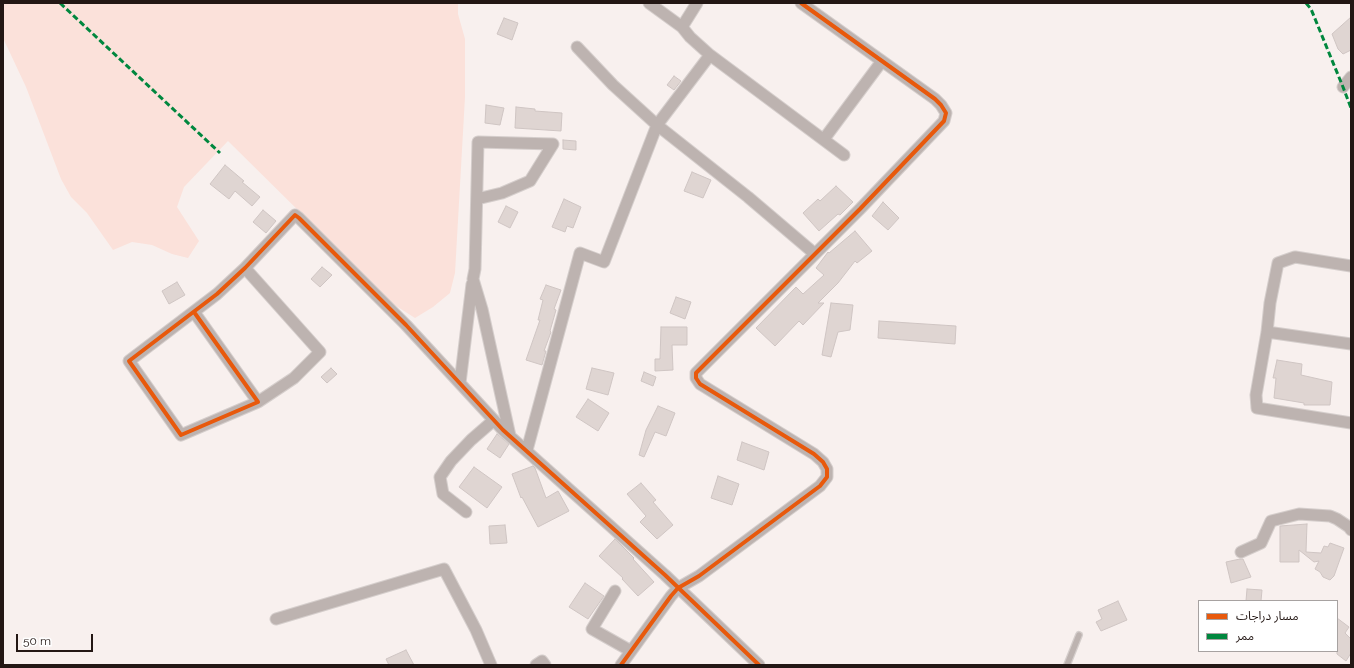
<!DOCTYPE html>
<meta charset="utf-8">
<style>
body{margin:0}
#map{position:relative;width:1354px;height:668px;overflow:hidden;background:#f8f0ee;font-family:Raleway,"Noto Sans Arabic",sans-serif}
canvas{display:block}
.frame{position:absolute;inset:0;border:4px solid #231714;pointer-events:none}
.legend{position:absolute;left:1198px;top:600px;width:140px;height:52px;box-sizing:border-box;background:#fff;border:1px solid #a7a2a1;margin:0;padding:5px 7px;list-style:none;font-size:12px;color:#231714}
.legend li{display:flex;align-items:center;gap:8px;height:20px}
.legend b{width:20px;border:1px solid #a7a2a1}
.scale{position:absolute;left:16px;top:634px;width:77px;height:18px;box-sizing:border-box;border:2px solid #231714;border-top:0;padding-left:5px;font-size:12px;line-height:14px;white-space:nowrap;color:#231714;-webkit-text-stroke:3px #fff;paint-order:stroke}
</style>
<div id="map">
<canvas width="1354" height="668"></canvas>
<div class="frame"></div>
<ul class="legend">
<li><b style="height:5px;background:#e8590c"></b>مسار دراجات</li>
<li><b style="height:5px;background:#00873e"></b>ممر</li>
</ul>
<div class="scale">50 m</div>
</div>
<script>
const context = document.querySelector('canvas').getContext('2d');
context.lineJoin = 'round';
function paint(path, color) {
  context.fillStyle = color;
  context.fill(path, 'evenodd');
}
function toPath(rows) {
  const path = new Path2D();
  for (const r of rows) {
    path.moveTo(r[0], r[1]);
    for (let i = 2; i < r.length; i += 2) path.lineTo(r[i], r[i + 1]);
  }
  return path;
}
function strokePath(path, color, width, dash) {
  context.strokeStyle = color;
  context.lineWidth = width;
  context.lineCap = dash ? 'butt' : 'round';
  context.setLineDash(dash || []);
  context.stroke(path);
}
const green = toPath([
 [3,3,458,3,458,14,465,39,465,97,455,273,450,293,433,307,415,318,393,304,228,141,184,187,177,207,199,241,188,258,172,254,152,245,132,242,113,250,87,213,71,197,61,179,26,87,3,38]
]);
const building = toPath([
 [1351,17,1351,50,1343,54,1338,49,1332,34,1351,17],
 [504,18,518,23,512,40,497,34,504,18],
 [674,76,681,81,674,90,667,85,674,76],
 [486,105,504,108,500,125,485,123,486,105],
 [516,107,535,109,535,111,562,113,561,131,515,128,516,107],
 [563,140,576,141,576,150,563,149,563,140],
 [225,165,244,181,242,182,260,197,252,206,235,191,229,199,210,184,225,165],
 [692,172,711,180,703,198,684,191,692,172],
 [836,186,853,202,840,215,838,214,819,231,803,213,818,199,820,201,836,186],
 [564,199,581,207,573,228,567,226,565,232,552,227,564,199],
 [883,202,899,218,888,230,872,216,883,202],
 [506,206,518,212,510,228,498,222,506,206],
 [263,210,276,221,266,233,253,222,263,210],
 [855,231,872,251,857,263,855,261,838,283,818,303,824,303,803,325,799,321,775,346,756,328,796,287,803,294,824,275,816,268,828,252,829,253,855,231],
 [322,267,332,275,320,287,311,279,322,267],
 [177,282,185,295,169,304,162,291,177,282],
 [546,285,561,290,554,309,556,310,550,331,551,332,544,351,546,351,542,365,526,360,540,320,538,320,543,300,540,299,546,285],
 [676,297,691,302,685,319,670,313,676,297],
 [831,303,853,305,850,330,838,332,831,357,822,355,831,303],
 [879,321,956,326,955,344,878,338,879,321],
 [661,327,687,327,687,345,672,345,673,370,655,371,655,359,660,359,661,327],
 [1277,360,1302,364,1301,375,1332,382,1330,405,1304,405,1304,403,1274,398,1276,378,1273,378,1277,360],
 [331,368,337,374,327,383,321,377,331,368],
 [592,368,614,373,608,395,586,389,592,368],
 [644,372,656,377,653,386,641,381,644,372],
 [588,399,609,413,598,431,576,417,588,399],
 [658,406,675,413,666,436,655,432,644,457,639,455,646,430,658,406],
 [497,434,509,444,500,458,487,449,497,434],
 [742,442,769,452,764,470,737,460,742,442],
 [533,466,535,468,546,498,558,491,569,511,538,527,522,497,521,498,512,474,533,466],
 [474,467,502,487,487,508,459,487,474,467],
 [718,476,739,484,732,505,711,498,718,476],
 [641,483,656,500,653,502,673,525,657,539,640,522,646,516,627,494,641,483],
 [1307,524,1306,552,1321,553,1324,546,1328,547,1330,543,1344,548,1334,576,1330,580,1323,577,1320,572,1315,569,1319,561,1314,562,1299,550,1299,562,1280,562,1280,526,1307,524],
 [505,525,507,543,490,544,489,526,505,525],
 [615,539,634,558,633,559,654,582,638,596,622,579,623,578,599,556,615,539],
 [1240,559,1243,559,1251,577,1231,583,1226,562,1240,559],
 [585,583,604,596,588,619,569,607,585,583],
 [1247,589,1262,590,1261,601,1246,601,1247,589],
 [1118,601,1127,620,1101,631,1096,622,1102,619,1098,610,1118,601],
 [1337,618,1349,627,1345,633,1351,639,1351,653,1346,661,1337,654,1337,618],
 [406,650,414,665,389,665,386,659,406,650]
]);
const service = toPath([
 [1067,665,1079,635]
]);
const minor = toPath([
 [649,3,682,27],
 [697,3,682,27,690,37,710,55],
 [577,47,613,85,657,125,748,197,815,254],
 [1343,87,1351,77],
 [824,139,882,61],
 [477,199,502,193,530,181,553,144,478,142,475,269,473,279,482,309,510,436],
 [1351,266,1295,257,1278,263,1270,303,1267,332,1256,395,1257,408,1351,423],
 [245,268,320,352,294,378,258,402],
 [194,312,258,402,181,435,129,361,217,294,245,268,295,215,299,218,406,325,503,430,665,575,759,665],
 [1267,332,1351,344],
 [460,383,472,284],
 [527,450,580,253,604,262,657,125,710,55,844,155],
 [466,512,443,494,440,477,451,461,471,440,494,420],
 [1241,552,1261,543,1271,521,1299,514,1330,516,1337,519,1349,527,1351,530],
 [615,591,592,629,631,651],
 [276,619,444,569,476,630,491,665],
 [536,665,542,661,545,665],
 [621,665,671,596,678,588,699,576,820,486,827,477,827,469,823,462,814,454,700,384,696,378,696,373,860,209,944,121,946,113,941,105,935,99,801,3]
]);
const quiet = toPath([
 [60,3,220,153],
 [1306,3,1311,9,1343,87,1351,108]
]);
const cycleway = toPath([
 [194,312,258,402,181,435,129,361,217,294,245,268,295,215,299,218,406,325,503,430,665,575,759,665],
 [621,665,671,596,678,588,699,576,820,486,827,477,827,469,823,462,814,454,700,384,696,378,696,373,860,209,944,121,946,113,941,105,935,99,801,3]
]);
paint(green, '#fbe1da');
paint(building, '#dfd5d2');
strokePath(building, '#cfc5c3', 1);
strokePath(service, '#d5cecc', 8);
strokePath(minor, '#d5cecc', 13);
strokePath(service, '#bdb3b0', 5.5);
strokePath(minor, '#bdb3b0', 11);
strokePath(quiet, '#00873e', 3, [6, 3]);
strokePath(cycleway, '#e8590c', 4);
</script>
